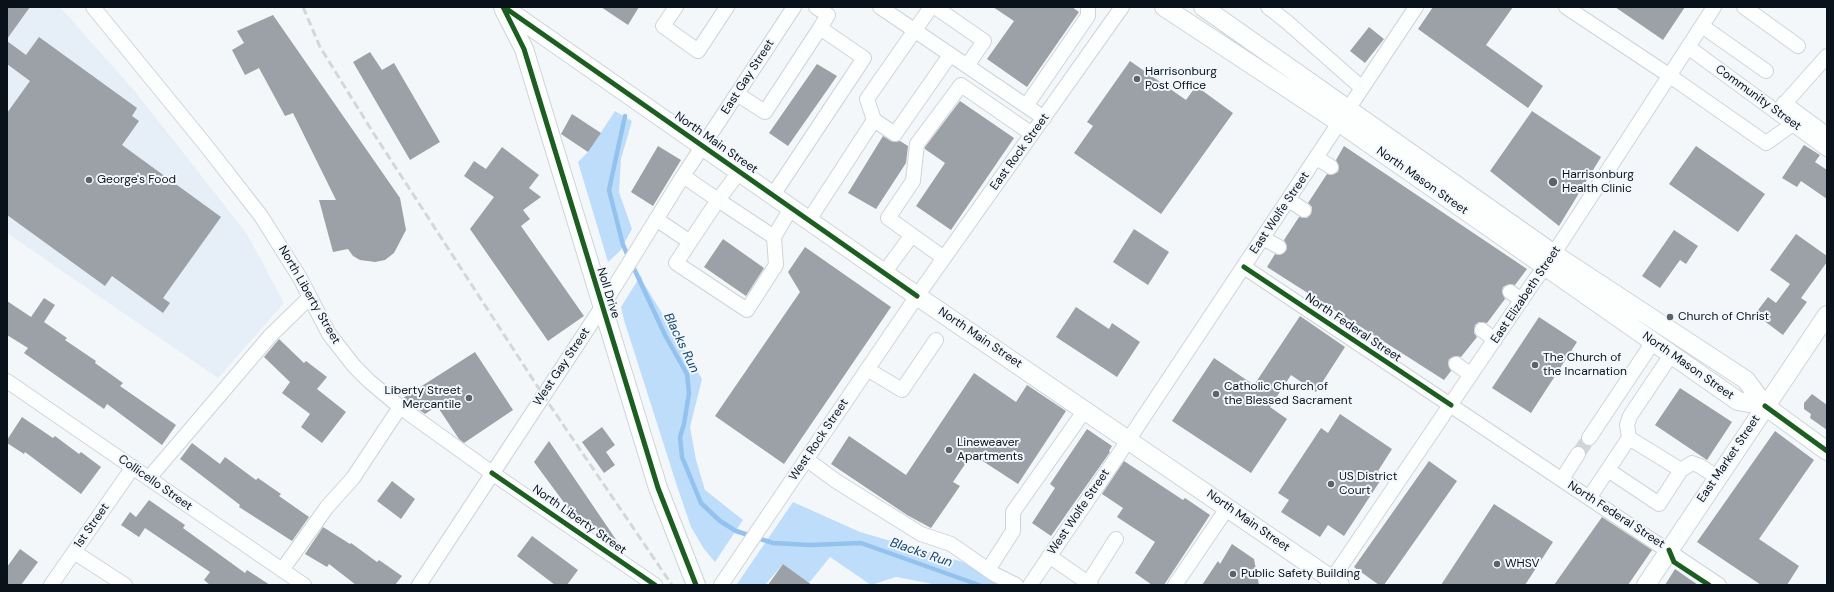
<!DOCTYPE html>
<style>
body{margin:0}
#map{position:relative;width:1834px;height:592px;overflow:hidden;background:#f4f7f9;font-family:"DM Sans",sans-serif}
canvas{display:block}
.frame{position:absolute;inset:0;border:8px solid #09121b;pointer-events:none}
</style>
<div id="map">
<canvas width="1834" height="592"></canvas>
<div class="frame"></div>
</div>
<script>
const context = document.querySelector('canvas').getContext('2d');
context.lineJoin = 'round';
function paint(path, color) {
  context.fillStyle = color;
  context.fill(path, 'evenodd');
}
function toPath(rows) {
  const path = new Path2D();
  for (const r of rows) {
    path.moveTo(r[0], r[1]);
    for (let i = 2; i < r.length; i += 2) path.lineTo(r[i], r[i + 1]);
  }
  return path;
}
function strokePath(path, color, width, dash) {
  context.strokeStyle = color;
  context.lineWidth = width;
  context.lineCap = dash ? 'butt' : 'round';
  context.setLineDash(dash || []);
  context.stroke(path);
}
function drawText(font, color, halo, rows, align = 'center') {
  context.font = font + ' "DM Sans",sans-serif';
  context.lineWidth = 4;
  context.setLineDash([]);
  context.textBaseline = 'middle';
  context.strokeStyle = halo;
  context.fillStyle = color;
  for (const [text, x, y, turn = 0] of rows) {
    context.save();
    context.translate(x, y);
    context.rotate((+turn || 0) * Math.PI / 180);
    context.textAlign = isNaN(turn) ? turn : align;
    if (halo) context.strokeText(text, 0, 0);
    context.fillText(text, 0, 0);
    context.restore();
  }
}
const built = toPath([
 [7,7,60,7,137,94,247,234,284,303,218,378,7,233]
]);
const green = toPath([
 [615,111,632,121,621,159,619,192,632,229,620,251,608,262,578,162,588,152],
 [641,275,643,282,702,379,690,427,696,460,705,490,743,520,715,562,704,549,691,527,677,486,624,320,621,307],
 [793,502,860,532,963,562,1000,585,938,585,896,577,871,585,830,557,809,583,783,564,765,585,738,585,737,584]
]);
const stream = toPath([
 [625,116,609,190,623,245,665,335,687,374,689,393,684,424,680,437,682,457,701,503,720,521,736,531,773,543,810,545,861,543,979,585]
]);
const building = toPath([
 [7,7,30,7,7,39],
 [601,7,639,7,628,25],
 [993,7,1072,7,1079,12,1027,87,987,59,1014,21],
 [1433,7,1513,7,1486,45,1543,86,1528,108,1418,29],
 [1615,7,1685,7,1663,40],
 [273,15,400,198,406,230,394,253,385,260,375,262,360,260,353,256,348,249,333,252,319,200,336,200,293,113,285,116,259,68,245,75,232,50,244,43,237,31],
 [1369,27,1384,39,1365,63,1350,51],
 [39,37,137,108,132,116,139,121,122,145,221,217,163,298,170,303,163,313,112,276,105,286,7,215,7,113,30,81,7,64,7,41,26,55],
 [370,52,382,70,394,63,440,142,410,160,353,62],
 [1130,61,1186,100,1196,86,1233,113,1161,214,1074,153,1093,126,1087,122],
 [817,64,837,76,788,146,769,133],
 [960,101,1014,138,951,230,916,206,945,163,925,149,925,147],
 [1532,111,1601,157,1559,226,1490,171],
 [572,114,601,133,588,152,561,134],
 [883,136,891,141,895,142,900,141,908,146,906,163,876,209,848,193],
 [1804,145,1820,155,1815,162,1827,170,1827,199,1801,181,1797,187,1782,178],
 [658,146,681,160,653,206,631,192],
 [1344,146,1527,269,1515,285,1510,284,1503,287,1502,292,1505,299,1487,323,1479,322,1475,325,1474,333,1477,337,1461,357,1457,356,1449,359,1448,363,1451,371,1444,380,1267,267,1275,254,1279,255,1286,251,1287,247,1284,240,1299,217,1307,218,1311,214,1312,207,1308,203,1327,174,1331,175,1338,172,1339,167,1336,160],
 [1696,146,1765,194,1738,232,1669,184],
 [502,147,539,175,529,188,541,197,523,210,530,219,521,226,584,316,548,341,470,229,494,197,464,176,474,161,486,169],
 [1134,229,1169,252,1148,285,1113,262],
 [1674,230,1698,246,1686,264,1680,260,1660,288,1642,276],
 [1796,234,1827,256,1827,262,1801,298,1807,302,1783,335,1755,314,1768,297,1776,303,1790,284,1770,270],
 [723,239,764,268,746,296,704,267],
 [805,247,891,307,784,464,715,416,800,292,788,272],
 [44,298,55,305,44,322,67,338,65,340,96,361,95,363,123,383,120,386,176,425,162,445,107,404,104,409,24,353,28,348,7,335,7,301,31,317],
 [1076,307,1109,329,1112,323,1140,342,1117,377,1056,337],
 [1300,316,1345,347,1316,392,1291,375,1270,407,1287,419,1251,473,1172,421,1214,358,1254,385],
 [1539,317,1577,342,1531,413,1492,388],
 [279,339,304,363,306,361,327,377,317,389,346,412,322,443,301,427,310,414,282,393,290,382,264,357],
 [475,352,513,410,464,443,459,439,437,406,425,414,403,398],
 [974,373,1016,402,1027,385,1066,411,1018,484,972,454,953,482,960,486,931,528,907,515,831,464,849,436,906,475],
 [1680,388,1732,422,1707,460,1655,425],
 [1812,394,1827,405,1827,430,1810,418,1811,414,1804,409,1804,403],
 [1340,414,1392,449,1378,471,1384,475,1344,536,1328,525,1320,537,1281,512,1289,500,1278,493,1321,428,1328,433],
 [22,417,53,438,55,436,79,454,81,452,101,467,81,494,25,452,24,454,7,443,7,440],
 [602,427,615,445,606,452,615,465,604,473,582,442],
 [1087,429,1112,446,1109,451,1110,452,1051,536,1032,523,1055,488,1050,484],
 [1775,431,1814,460,1759,539,1799,566,1787,585,1761,585,1697,542],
 [549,441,619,544,619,545,571,512,534,462],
 [192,443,220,464,225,457,256,480,258,478,281,494,279,496,309,517,292,541,239,507,240,505,180,459],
 [1124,461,1183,500,1185,498,1210,515,1164,585,1152,585,1135,573,1155,542,1117,517,1123,508,1102,494],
 [1429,461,1457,481,1384,585,1379,585,1354,567],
 [392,481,415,499,401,519,377,501],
 [149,500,185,525,183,528,245,573,247,570,270,585,210,585,204,580,210,572,145,528,139,537,121,525,130,512,136,517],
 [1494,504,1553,542,1525,585,1441,585],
 [1602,517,1652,550,1628,585,1554,585],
 [323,527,350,544,351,543,377,562,379,560,402,576,395,585,356,585,329,564,327,567,305,554],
 [532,536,578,570,567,585,555,585,517,556],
 [1232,544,1254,559,1259,585,1202,585,1218,561,1220,564],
 [20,549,38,562,21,585,7,585,7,567],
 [783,564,812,585,768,585],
 [1675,569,1698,585,1665,585]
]);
const minorTunnel = toPath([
 [1578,454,1589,438]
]);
const minor = toPath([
 [93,7,204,143,261,216,300,278,329,334,354,366,369,381,400,407,492,473,655,585],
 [676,7,663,26,698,51,727,7],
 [816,7,828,15,820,28],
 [880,7,1044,118],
 [935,7,984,41,967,66],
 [1268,7,1287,22,1362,88],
 [1566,7,1670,76,1766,143,1793,124],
 [1744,7,1798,46],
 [1702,26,1766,71],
 [1688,47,1827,149],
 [737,94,765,112,820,28,864,58,773,195],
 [1784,103,1822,131,1827,138],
 [1026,106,1088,16,1088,7],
 [1777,112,1827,56],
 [874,120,895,134,950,55],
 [1317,158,1331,167],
 [739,172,718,200,774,237,791,208],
 [1289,200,1304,210],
 [656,219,690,242,718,200,683,176],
 [809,220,874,120,867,99,931,7],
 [1263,238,1279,247],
 [690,242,676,263,747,310,776,265,774,237],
 [944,258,888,218,913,181,917,144,961,85,1032,134],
 [1244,267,1719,585],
 [884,273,912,235],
 [1510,292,1522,300],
 [1482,330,1495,340],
 [1456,364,1471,375],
 [867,369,902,390,936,340],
 [7,381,304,585],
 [1589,438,1653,342],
 [806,459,836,481,921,534,951,544,994,574,1016,585],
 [1608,470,1659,504,1681,470,1629,438],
 [1681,470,1692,463,1700,466,1717,477],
 [149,478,270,336,310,297],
 [1562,479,1578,454],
 [1589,498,1629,438,1627,425,1630,416,1671,355],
 [74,552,125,585],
 [1049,556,1091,585],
 [282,570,327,507,353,478,400,407],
 [988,570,1013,531,1013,512,1085,410],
 [1088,583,1116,539],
 [51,585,133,467],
 [419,585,602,307,683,176,794,7],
 [721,585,917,296,1122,7],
 [1030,585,1121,451,1416,7],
 [1175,585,1228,507],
 [1328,585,1535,280,1545,267,1714,7]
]);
const major = toPath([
 [503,7,917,296,1340,585],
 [1164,7,1340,123,1738,401,1765,406],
 [1203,7,1554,254,1746,380,1765,406,1827,451],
 [504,10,524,49,658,488,696,585],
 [1646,585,1827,315]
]);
const rail = toPath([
 [303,7,320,47,374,134,543,395,672,585]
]);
const cycleway = toPath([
 [503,7,524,49,658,488,696,585],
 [504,7,917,296],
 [1244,267,1451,405],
 [1765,406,1827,451],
 [492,473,655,585],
 [1669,550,1674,562,1709,585]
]);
const markers = [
 [1137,79,4,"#5b6269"],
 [89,180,4,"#5b6269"],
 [1553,182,5,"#5b6269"],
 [1670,317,4,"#5b6269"],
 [1535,365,4,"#5b6269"],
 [1216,394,4,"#5b6269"],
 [469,398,4,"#5b6269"],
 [949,450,4,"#5b6269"],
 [1331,484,4,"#5b6269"],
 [1497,564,4,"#5b6269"],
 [1233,574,4,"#5b6269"]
];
const poiNames = [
 ["Harrisonburg",1145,72],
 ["Post Office",1145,86],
 ["Harrisonburg",1562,175],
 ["Health Clinic",1562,189],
 ["George's Food",97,180],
 ["Church of Christ",1678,317],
 ["The Church of",1543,358],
 ["the Incarnation",1543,372],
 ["Catholic Church of",1224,387],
 ["the Blessed Sacrament",1224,401],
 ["Liberty Street",461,391,"right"],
 ["Mercantile",461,405,"right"],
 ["Lineweaver",957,443],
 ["Apartments",957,457],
 ["US District",1339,477],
 ["Court",1339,491],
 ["WHSV",1505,564],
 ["Public Safety Building",1241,574]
];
const streetNames = [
 ["East Gay Street",748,77,-57],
 ["Community Street",1758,98,36],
 ["North Main Street",716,143,35],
 ["East Rock Street",1020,152,-54],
 ["North Mason Street",1422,181,35],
 ["East Wolfe Street",1280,213,-56],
 ["Noll Drive",608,293,73],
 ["North Liberty Street",309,295,60],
 ["East Elizabeth Street",1526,295,-56],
 ["North Federal Street",1353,328,34],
 ["North Main Street",980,338,34],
 ["North Mason Street",1688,366,35],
 ["West Gay Street",562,367,-56],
 ["West Rock Street",819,440,-56],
 ["East Market Street",1729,459,-56],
 ["Collicello Street",155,483,35],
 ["West Wolfe Street",1079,512,-56],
 ["North Federal Street",1616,515,33],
 ["North Liberty Street",579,520,35],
 ["North Main Street",1248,521,35],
 ["1st Street",92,526,-55]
];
const waterNames = [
 ["Blacks Run",681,343,64],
 ["Blacks Run",921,553,19]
];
paint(built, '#e6eef7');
paint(green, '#beddfb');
strokePath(stream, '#94c2ee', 4.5);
paint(building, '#9ba1a6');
strokePath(minorTunnel, '#d1d5d8', 14, [14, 7]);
strokePath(minor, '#cdd4d9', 16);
strokePath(major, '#cdd4d9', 20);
strokePath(minor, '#fdfefe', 14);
strokePath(major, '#fdfefe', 18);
strokePath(rail, '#d5d6d7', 3, [8, 4]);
strokePath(cycleway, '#1b5e20', 5);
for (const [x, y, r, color] of markers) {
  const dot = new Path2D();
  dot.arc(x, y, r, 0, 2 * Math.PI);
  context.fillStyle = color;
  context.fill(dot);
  strokePath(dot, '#f1f7fc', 1.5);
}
drawText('12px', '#09121b', '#f1f7fc', poiNames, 'left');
drawText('12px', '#09121b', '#f1f7fc', streetNames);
drawText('italic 13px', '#17456f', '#f1f7fc', waterNames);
</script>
